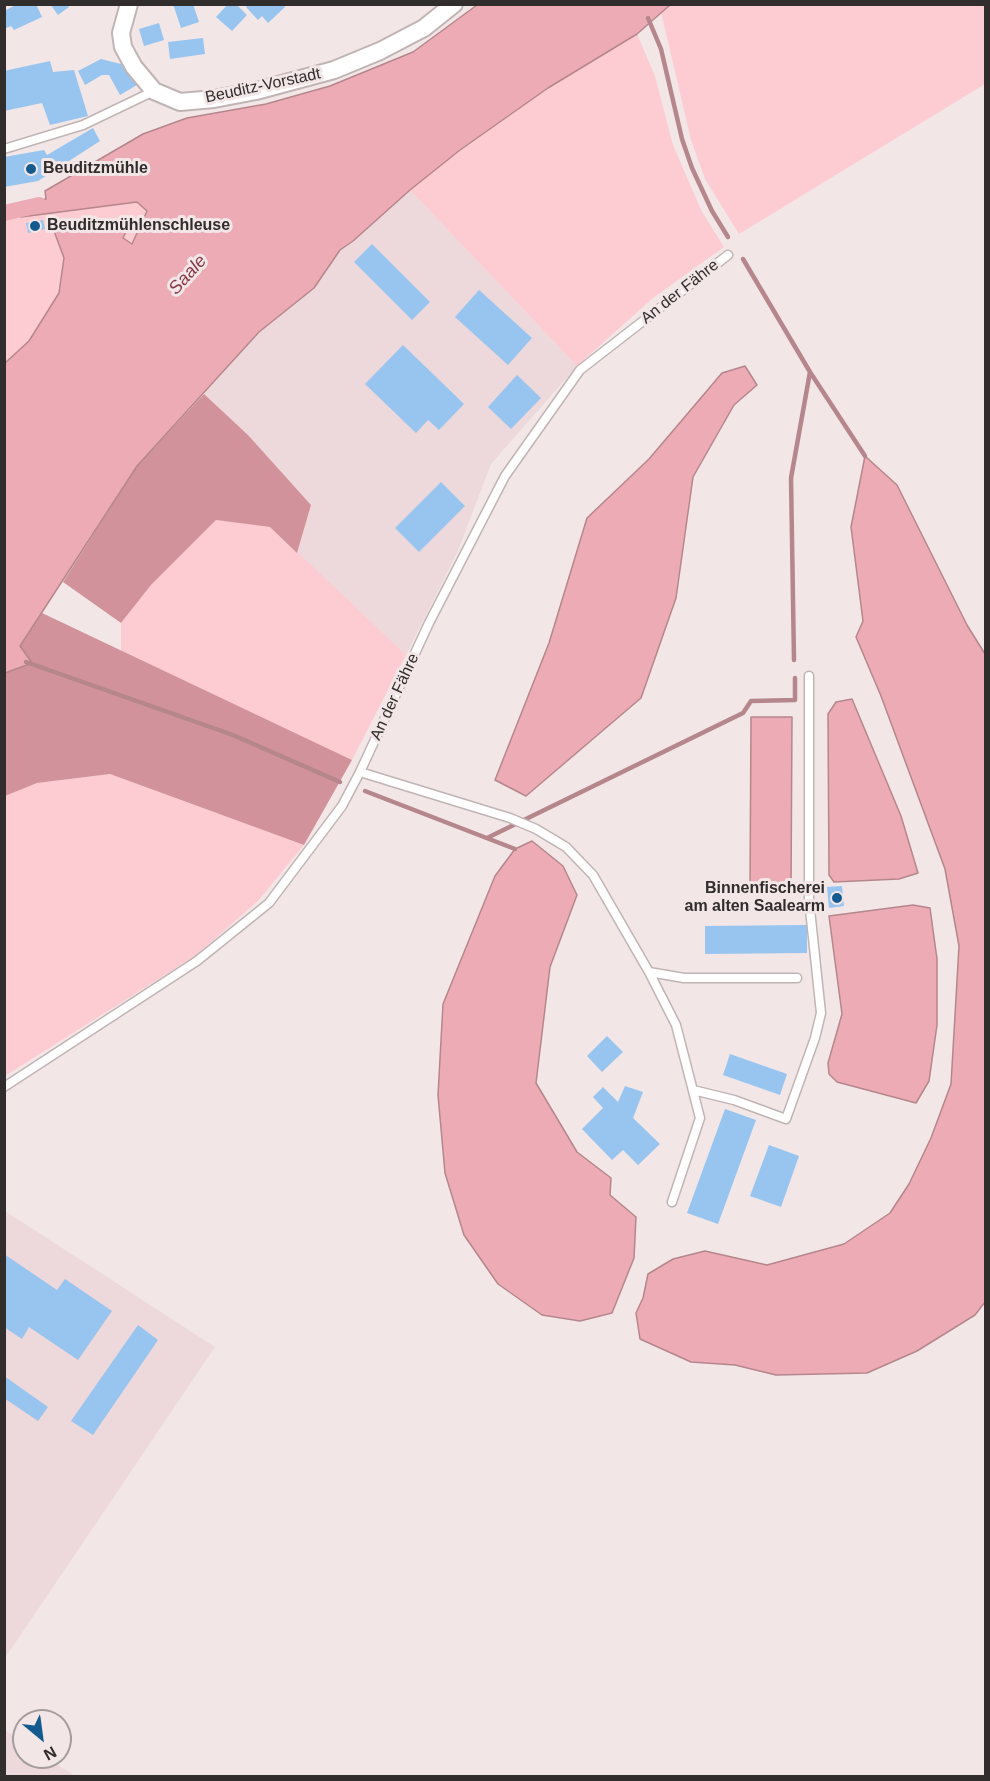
<!DOCTYPE html>
<meta charset="utf-8">
<style>
body{margin:0}
#map{position:relative;width:990px;height:1781px;overflow:hidden;background:#f2e6e7;font-family:Helvetica,sans-serif}
canvas{display:block}
.frame{position:absolute;inset:0;border:6px solid #312d2d;pointer-events:none}
.north{position:absolute;left:12px;top:1709px;width:60px;height:60px;box-sizing:border-box;background:#f2e6e7;border:2px solid #a59c9d;border-radius:50%;rotate:151deg;font-size:16px;font-weight:700;line-height:24px;text-align:center;color:#312d2d}
.north::after{content:'';display:block;margin:auto;width:21px;height:27px;background:#155a8f;clip-path:polygon(50% 0,100% 100%,50% 72%,0 100%)}
</style>
<div id="map">
<canvas width="990" height="1781"></canvas>
<div class="frame"></div>
<div class="north">N</div>
</div>
<script>
const context = document.querySelector('canvas').getContext('2d');
context.lineJoin = 'round';
function paint(path, color) {
  context.fillStyle = color;
  context.fill(path, 'evenodd');
}
function toPath(rows) {
  const path = new Path2D();
  for (const r of rows) {
    path.moveTo(r[0], r[1]);
    for (let i = 2; i < r.length; i += 2) path.lineTo(r[i], r[i + 1]);
  }
  return path;
}
function strokePath(path, color, width, dash) {
  context.strokeStyle = color;
  context.lineWidth = width;
  context.lineCap = dash ? 'butt' : 'round';
  context.setLineDash(dash || []);
  context.stroke(path);
}
function drawText(font, color, halo, rows, align = 'center') {
  context.font = font + ' Helvetica,sans-serif';
  context.lineWidth = 6;
  context.setLineDash([]);
  context.textBaseline = 'middle';
  context.strokeStyle = halo;
  context.fillStyle = color;
  for (const [text, x, y, turn = 0] of rows) {
    context.save();
    context.translate(x, y);
    context.rotate((+turn || 0) * Math.PI / 180);
    context.textAlign = isNaN(turn) ? turn : align;
    if (halo) context.strokeText(text, 0, 0);
    context.fillText(text, 0, 0);
    context.restore();
  }
}
const built = toPath([
 [410,190,577,366,491,464,457,553,406,655,297,553,311,505,248,435,204,394,259,332,314,288,340,250,353,241],
 [5,1211,215,1347,5,1658],
 [5,1730,24,1743,24,1757,45,1757,75,1776,5,1776]
]);
const green = toPath([
 [670,4,985,5,985,84,739,234,705,179,691,140,661,12],
 [637,34,655,76,673,145,702,212,724,247,653,298,577,366,410,190,460,150,548,88],
 [137,202,147,211,132,244,123,238,131,221,64,258,59,293,29,341,5,363,5,218],
 [216,520,271,527,406,655,352,760,121,651,121,623,151,585],
 [110,774,304,845,258,901,195,956,5,1076,5,796,37,783]
]);
const forest = toPath([
 [204,394,248,435,311,505,297,553,270,527,216,520,151,585,121,623,63,582,137,466],
 [42,613,352,760,304,845,110,774,37,783,5,796,5,673,31,663,20,646]
]);
const water = toPath([
 [477,5,670,5,637,34,548,88,460,150,410,190,353,241,340,250,314,288,259,332,137,466,20,646,32,663,5,673,5,363,29,341,59,293,64,258,54,231,131,221,123,238,132,244,147,211,137,202,21,217,18,204,46,199,45,191,143,134,187,118,266,104,330,86,413,52,477,5],
 [745,366,757,385,734,405,693,477,676,598,641,698,526,796,495,780,549,643,587,518,649,459,722,373,745,366],
 [865,456,897,485,967,625,985,654,985,1302,975,1315,917,1351,867,1373,776,1375,735,1365,691,1362,640,1339,636,1313,643,1298,648,1274,673,1259,705,1251,767,1265,844,1244,890,1213,909,1184,931,1138,951,1084,959,946,945,869,881,696,856,637,863,621,851,527,865,456],
 [852,699,901,816,918,873,899,879,834,882,829,875,828,714,836,702,852,699],
 [751,717,792,717,791,893,750,893,751,717],
 [532,841,563,866,577,895,550,967,536,1083,577,1152,611,1178,610,1195,636,1217,634,1258,612,1313,580,1321,542,1315,498,1284,464,1235,445,1173,438,1095,443,1004,495,876,515,849,532,841],
 [913,905,930,908,937,959,937,1025,929,1081,916,1103,837,1082,829,1074,828,1063,842,1014,829,916,913,905]
]);
const stream = toPath([
 [648,18,661,49,682,139,692,168,712,211,728,237],
 [743,259,810,372,865,456],
 [794,660,791,478,810,372],
 [26,662,233,735,340,782],
 [365,791,515,849],
 [487,838,743,713,751,701,795,700,795,678]
]);
const canal = toPath([
 [4,213,39,205]
]);
const building = toPath([
 [18,4,36,4,42,17,14,30,11,26,4,29,4,11],
 [50,4,67,4,69,7,58,15],
 [173,4,193,4,199,22,181,28],
 [228,4,236,4,247,15,232,31,216,17],
 [249,4,283,4,285,7,268,23,262,16,258,20,246,7],
 [159,23,164,40,144,46,139,29],
 [203,38,205,54,170,59,168,42],
 [101,59,125,65,137,85,120,95,109,75,102,75,85,85,78,71],
 [50,61,53,72,74,70,88,116,50,125,42,103,4,111,4,71],
 [93,128,100,141,38,181,4,187,4,157,44,150,47,155],
 [43,220,45,229,28,233,26,223],
 [372,244,430,302,412,320,354,262],
 [479,290,532,338,508,365,455,317],
 [403,345,464,404,439,430,428,420,416,433,365,384],
 [517,375,541,398,511,429,488,407],
 [441,482,465,506,419,552,395,528],
 [842,886,844,906,829,908,827,887],
 [807,925,807,953,705,954,705,926],
 [607,1036,623,1052,602,1072,587,1056],
 [730,1054,787,1074,780,1095,723,1075],
 [625,1086,643,1092,633,1118,660,1144,638,1165,623,1150,612,1160,582,1129,603,1108,593,1097,603,1087,618,1102],
 [725,1109,756,1120,718,1224,687,1213],
 [769,1145,799,1156,781,1207,750,1196],
 [4,1254,57,1290,65,1279,112,1311,78,1360,29,1327,22,1339,4,1327],
 [138,1325,158,1340,93,1435,71,1421],
 [4,1376,48,1407,38,1421,4,1398]
]);
const lane = toPath([
 [4,149,83,125,154,91],
 [360,772,510,818,536,829,566,847,593,875,649,972,684,978,797,978],
 [649,972,676,1025,700,1118,672,1202],
 [4,1087,197,961,269,903,342,806,360,772,429,623,505,476,580,370,728,255],
 [693,1090,734,1100,786,1119,815,1038,821,1013,809,900,809,676]
]);
const street = toPath([
 [129,4,121,33,123,47,134,67,154,91,180,102,214,99,256,91,334,70,380,51,424,28,454,4]
]);
const markers = [
 [31,169,6,"#155a8f"],
 [35,226,6,"#155a8f"],
 [837,898,6,"#155a8f"]
];
const streetNames = [
 ["Beuditz-Vorstadt",263,86,-12],
 ["An der Fähre",680,292,-38],
 ["An der Fähre",395,697,-65]
];
const poiNames = [
 ["Beuditzmühle",43,169],
 ["Beuditzmühlenschleuse",47,226],
 ["Binnenfischerei",825,889,"right"],
 ["am alten Saalearm",825,907,"right"]
];
const waterNames = [
 ["Saale",188,275,-48]
];
paint(built, '#edd8db');
paint(green, '#fcccd2');
paint(forest, '#d1929b');
paint(water, '#edacb5');
strokePath(water, '#b5868c', 1.5);
strokePath(stream, '#b5868c', 4.5);
strokePath(canal, '#edacb5', 16);
paint(building, '#97c5ef');
strokePath(lane, '#c0b4b5', 11);
strokePath(street, '#c0b4b5', 20);
strokePath(lane, '#fff', 8);
strokePath(street, '#fff', 16);
for (const [x, y, r, color] of markers) {
  const dot = new Path2D();
  dot.arc(x, y, r, 0, 2 * Math.PI);
  context.fillStyle = color;
  context.fill(dot);
  strokePath(dot, '#f2e6e7', 2);
}
drawText('16px', '#312d2d', '#f2e6e7', streetNames);
drawText('bold 16px', '#312d2d', '#f2e6e7', poiNames, 'left');
drawText('italic 18px', '#863848', '#f2e6e7', waterNames);
</script>
